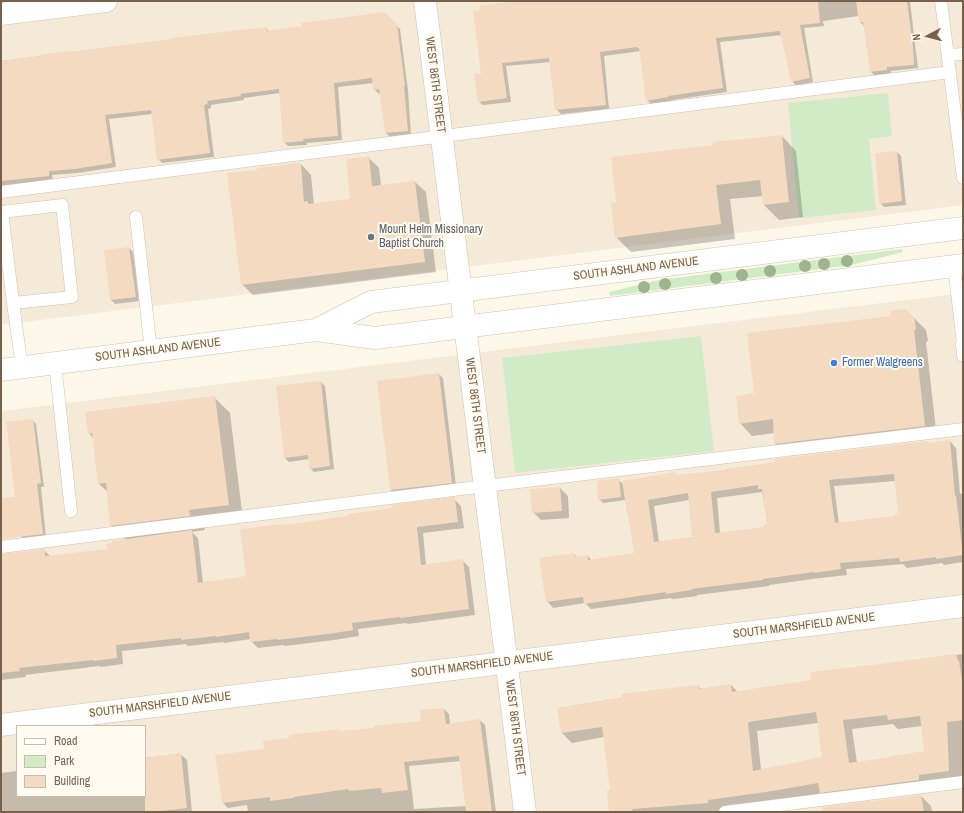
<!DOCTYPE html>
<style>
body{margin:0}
#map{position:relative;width:964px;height:813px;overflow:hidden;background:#fdf7ea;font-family:"Archivo Narrow",sans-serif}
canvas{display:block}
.frame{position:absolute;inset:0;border:2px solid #78614c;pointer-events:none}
.legend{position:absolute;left:16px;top:725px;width:130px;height:72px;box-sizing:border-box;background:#fffbf0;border:1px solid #c9bdae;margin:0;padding:5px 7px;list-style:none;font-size:12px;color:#78614c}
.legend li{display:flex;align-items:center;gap:8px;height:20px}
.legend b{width:20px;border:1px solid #c9bdae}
.north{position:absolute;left:908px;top:16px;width:40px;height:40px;-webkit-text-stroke:3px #fffbf0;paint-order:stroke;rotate:264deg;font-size:11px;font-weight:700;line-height:16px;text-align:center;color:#78614c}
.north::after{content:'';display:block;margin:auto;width:14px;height:18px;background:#78614c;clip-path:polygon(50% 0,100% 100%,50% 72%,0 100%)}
</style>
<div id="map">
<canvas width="964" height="813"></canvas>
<div class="frame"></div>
<ul class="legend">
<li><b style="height:5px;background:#fff"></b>Road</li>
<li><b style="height:11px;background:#d2ebc7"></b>Park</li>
<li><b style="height:11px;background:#f3dac1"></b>Building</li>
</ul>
<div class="north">N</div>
</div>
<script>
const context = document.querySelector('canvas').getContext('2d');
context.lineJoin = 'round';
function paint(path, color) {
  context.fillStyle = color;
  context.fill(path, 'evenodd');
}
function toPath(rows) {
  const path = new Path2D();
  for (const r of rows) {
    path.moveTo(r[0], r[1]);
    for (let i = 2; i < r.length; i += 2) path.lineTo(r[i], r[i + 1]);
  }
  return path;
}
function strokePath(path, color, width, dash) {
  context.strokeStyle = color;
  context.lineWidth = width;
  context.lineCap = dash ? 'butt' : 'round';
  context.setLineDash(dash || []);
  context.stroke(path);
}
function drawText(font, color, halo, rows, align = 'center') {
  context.font = font + ' "Archivo Narrow",sans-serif';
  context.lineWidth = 4;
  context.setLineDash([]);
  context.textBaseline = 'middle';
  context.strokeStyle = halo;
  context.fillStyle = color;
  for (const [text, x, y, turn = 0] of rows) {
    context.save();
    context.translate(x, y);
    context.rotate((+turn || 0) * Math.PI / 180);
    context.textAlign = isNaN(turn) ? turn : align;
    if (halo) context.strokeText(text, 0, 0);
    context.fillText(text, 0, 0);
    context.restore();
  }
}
const residential = toPath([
 [1,1,963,1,963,205,1,325],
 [963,293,963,812,1,812,1,411],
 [17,726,145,726,145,796,17,796]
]);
const green = toPath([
 [888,93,892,136,869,139,876,210,799,218,788,103],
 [902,249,903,252,852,265,610,296,609,292,659,280],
 [701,336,714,451,515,473,502,358]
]);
const shadow = toPath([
 [510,1,910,1,916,52,918,68,891,71,891,74,875,76,871,72,864,26,860,22,859,16,823,21,824,26,804,28,813,82,796,86,792,81,782,35,720,42,727,92,672,100,672,101,651,104,647,100,641,51,604,56,609,109,561,114,556,109,551,62,506,66,511,102,483,105,478,101,482,75,510,3],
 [383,13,400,29,408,90,411,135,390,137,386,133,381,93,379,94,374,89,374,83,338,87,342,140,307,143,307,145,288,146,284,142,280,93,244,98,244,100,211,105,211,108,208,109,214,157,162,163,158,159,152,114,109,119,116,167,78,173,52,175,53,180,1,186,1,61,266,28,269,31,303,27],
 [782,136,796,151,803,217,779,220,764,205,763,196,730,199,735,239,631,252,616,237,617,203,714,146],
 [897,152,901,156,906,205,884,207,880,203],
 [368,157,379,168,381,186,415,182,426,192,436,272,253,295,242,284,301,164,311,175,314,205,351,200],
 [129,248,133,252,139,301,115,304,111,300,105,251],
 [914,318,926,330,928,341,926,342,937,438,788,456,775,444,775,433,752,436,740,423,755,394],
 [439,374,443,378,456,486,394,494,391,490,378,382],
 [321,382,325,386,334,469,314,472,310,468,309,459,289,462,285,458],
 [215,398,230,413,243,520,204,525,205,530,192,532,198,538,203,583,247,577,284,526,349,517,454,499,461,506,464,528,423,533,426,565,462,560,469,567,475,615,408,624,406,623,358,629,359,636,334,640,285,646,283,645,258,648,251,641,251,639,224,643,223,642,188,646,186,644,122,651,123,664,101,667,100,666,25,675,26,677,1,680,1,558,44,550,51,557,108,550,126,540,111,525,108,492,99,484,93,438,89,433],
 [32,420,36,424,44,487,41,487,46,538,25,540,21,537],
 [950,441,956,448,960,494,963,493,963,562,944,565,942,563,907,568,903,564,846,569,847,575,821,578,820,578,769,585,769,586,697,595,697,596,673,599,671,598,591,609,585,603,553,608,547,601,574,554,577,558,588,556,592,561,635,554,626,500,603,503,599,499,618,479,624,485,675,473,677,476,726,471,927,442,929,444],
 [896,481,900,514,895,517,839,524,834,486],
 [762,492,768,525,765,528,720,533,717,498],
 [689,500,693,537,659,542,654,506],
 [560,488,568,496,569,518,541,520,533,512],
 [963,654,963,780,830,802,822,793,719,812,610,812,611,791,604,737,572,743,562,733,558,708,698,686,701,689,731,685,738,692,812,681,880,665],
 [818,723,823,758,761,770,757,731],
 [893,724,898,729,922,726,925,752,857,763,852,729],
 [444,709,449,714,450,724,480,720,485,725,496,812,248,812,247,805,228,808,223,803,265,749,338,730,340,732,375,728,422,722],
 [461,761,467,806,414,809,409,766],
 [180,754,187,760,192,812,1,812,1,773,17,771,17,796,145,796,145,758],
 [921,796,931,806,932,812,824,812]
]);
const building = toPath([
 [518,1,818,1,820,23,800,25,810,78,791,82,780,31,716,38,723,88,668,96,668,97,646,101,639,48,637,48,637,47,600,52,606,105,555,110,549,58,502,63,507,98,478,102,474,74,481,74,473,11,480,10,479,6],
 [856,1,907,1,913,47,914,65,887,67,887,70,870,72,863,22,859,22],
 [384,12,397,24,405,86,404,86,408,131,385,133,379,89,373,90,372,78,334,83,338,136,303,139,304,141,283,143,279,89,240,94,241,96,207,101,208,104,204,105,210,153,157,160,151,110,105,115,112,163,75,169,49,171,49,176,1,181,1,61,40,56,40,55,69,51,69,52,102,48,171,39,171,38,266,27,267,31,302,26,301,23],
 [782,135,789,202,763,205,760,180,716,185,721,224,615,238,611,203,616,202,611,157,713,145,713,142],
 [897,151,902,201,879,204,875,153],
 [369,156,372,186,415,181,425,262,241,285,227,173,257,170,257,168,301,163,304,202,308,201,308,204,350,199,346,159],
 [129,247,136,297,110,300,104,250],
 [905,309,914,317,916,329,914,330,925,426,774,444,773,419,739,424,736,396,754,393,747,333,891,316,890,311],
 [439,373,452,483,390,490,377,381],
 [321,381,330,466,309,469,308,455,284,458,276,386],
 [215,396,229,505,189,510,190,516,110,526,106,483,98,484,92,433,88,434,85,412],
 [33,419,41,483,37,484,43,534,1,539,1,498,15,497,6,422],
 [950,440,955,496,956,496,963,555,936,559,936,557,900,562,899,558,840,563,841,569,814,573,814,572,763,579,763,580,691,589,692,590,666,594,666,592,584,604,583,597,546,602,539,558,574,553,575,557,588,555,588,560,634,553,628,513,627,513,622,481,675,472,676,475,725,470,725,469,775,462,775,459,927,441,927,443],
 [894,474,898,513,894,514,894,516,835,523,829,480],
 [758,485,758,489,762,489,767,524,763,525,764,527,715,533,711,492],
 [688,493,692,537,654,542,648,500],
 [619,478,621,497,598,500,597,481],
 [560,487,562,511,532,513,530,489],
 [454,497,455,498,458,522,417,527,421,565,463,559,469,609,400,618,400,617,352,623,353,630,328,634,277,640,277,639,250,642,249,632,216,637,216,636,181,640,181,638,116,645,117,658,94,661,93,660,19,668,20,671,1,673,1,554,45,549,45,556,107,549,106,544,112,543,112,541,192,530,198,583,246,576,240,529,284,524,284,525,348,516,348,514,392,508,391,505],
 [956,654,958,661,959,661,963,686,963,720,947,722,949,771,919,775,919,780,820,793,818,783,773,791,708,800,708,803,632,809,633,812,609,812,607,790,610,790,602,727,561,733,557,708,622,698,621,694,654,690,698,685,699,689,731,684,732,692,811,680,810,672,880,664],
 [816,712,822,757,753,771,748,722],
 [887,715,888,720,920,716,924,751,892,756,892,757,849,763,843,720],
 [444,708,446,724,480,719,492,812,466,812,459,756,404,762,408,790,382,793,381,788,349,791,348,789,294,797,294,798,270,801,270,797,222,803,215,755,264,749,263,741,289,738,289,735,339,729,339,731,374,728,373,726,421,721,420,710],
 [181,753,187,808,153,812,145,812,145,758],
 [921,795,924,812,823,812,822,807]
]);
const lane = toPath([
 [941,1,963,178],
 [948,55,963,54],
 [1,192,950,72],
 [136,217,151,351],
 [954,266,963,344],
 [13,303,72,297,62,205,2,212,13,303,22,368],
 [962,344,963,356],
 [55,363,71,511],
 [1,547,485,486,963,429],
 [725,812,963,782]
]);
const street = toPath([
 [425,1,525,812],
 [1,14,106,1],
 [1,725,963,606]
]);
const secondary = toPath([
 [316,330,371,302,963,228],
 [1,370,316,330,375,338,963,265]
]);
const trees = [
 [847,261],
 [824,264],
 [805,266],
 [770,271],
 [742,275],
 [716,278],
 [665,284],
 [644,287]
];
const markers = [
 [371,237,4,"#6b7280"],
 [834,363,4,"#3f7fe0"]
];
const streetNames = [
 ["WEST 86TH STREET",435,85,83],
 ["SOUTH ASHLAND AVENUE",636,269,-7],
 ["SOUTH ASHLAND AVENUE",158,350,-7],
 ["WEST 86TH STREET",475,406,83],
 ["SOUTH MARSHFIELD AVENUE",804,626,-7],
 ["SOUTH MARSHFIELD AVENUE",482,665,-7],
 ["SOUTH MARSHFIELD AVENUE",160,705,-7],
 ["WEST 86TH STREET",515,728,83]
];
const worshipNames = [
 ["Mount Helm Missionary",379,230],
 ["Baptist Church",379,244]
];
const shopNames = [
 ["Former Walgreens",842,363]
];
paint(residential, '#f5ead8');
paint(green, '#d2ebc7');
paint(shadow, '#0003');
paint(building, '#f3dac1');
strokePath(lane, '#cfc1ae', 13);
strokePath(street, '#cfc1ae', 23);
strokePath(secondary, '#d2c2ac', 23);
strokePath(lane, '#fff', 12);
strokePath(street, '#fff', 22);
strokePath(secondary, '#fff', 22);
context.fillStyle = '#9db48e';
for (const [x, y] of trees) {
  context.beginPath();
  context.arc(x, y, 6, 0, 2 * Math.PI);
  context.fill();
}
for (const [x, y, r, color] of markers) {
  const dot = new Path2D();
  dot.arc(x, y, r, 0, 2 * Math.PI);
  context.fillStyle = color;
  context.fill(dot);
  strokePath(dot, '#fffbf0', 1.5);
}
drawText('12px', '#78614c', '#fffbf0', streetNames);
drawText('12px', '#5b616d', '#fffbf0', worshipNames, 'left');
drawText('12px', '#366cbe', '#fffbf0', shopNames, 'left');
</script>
